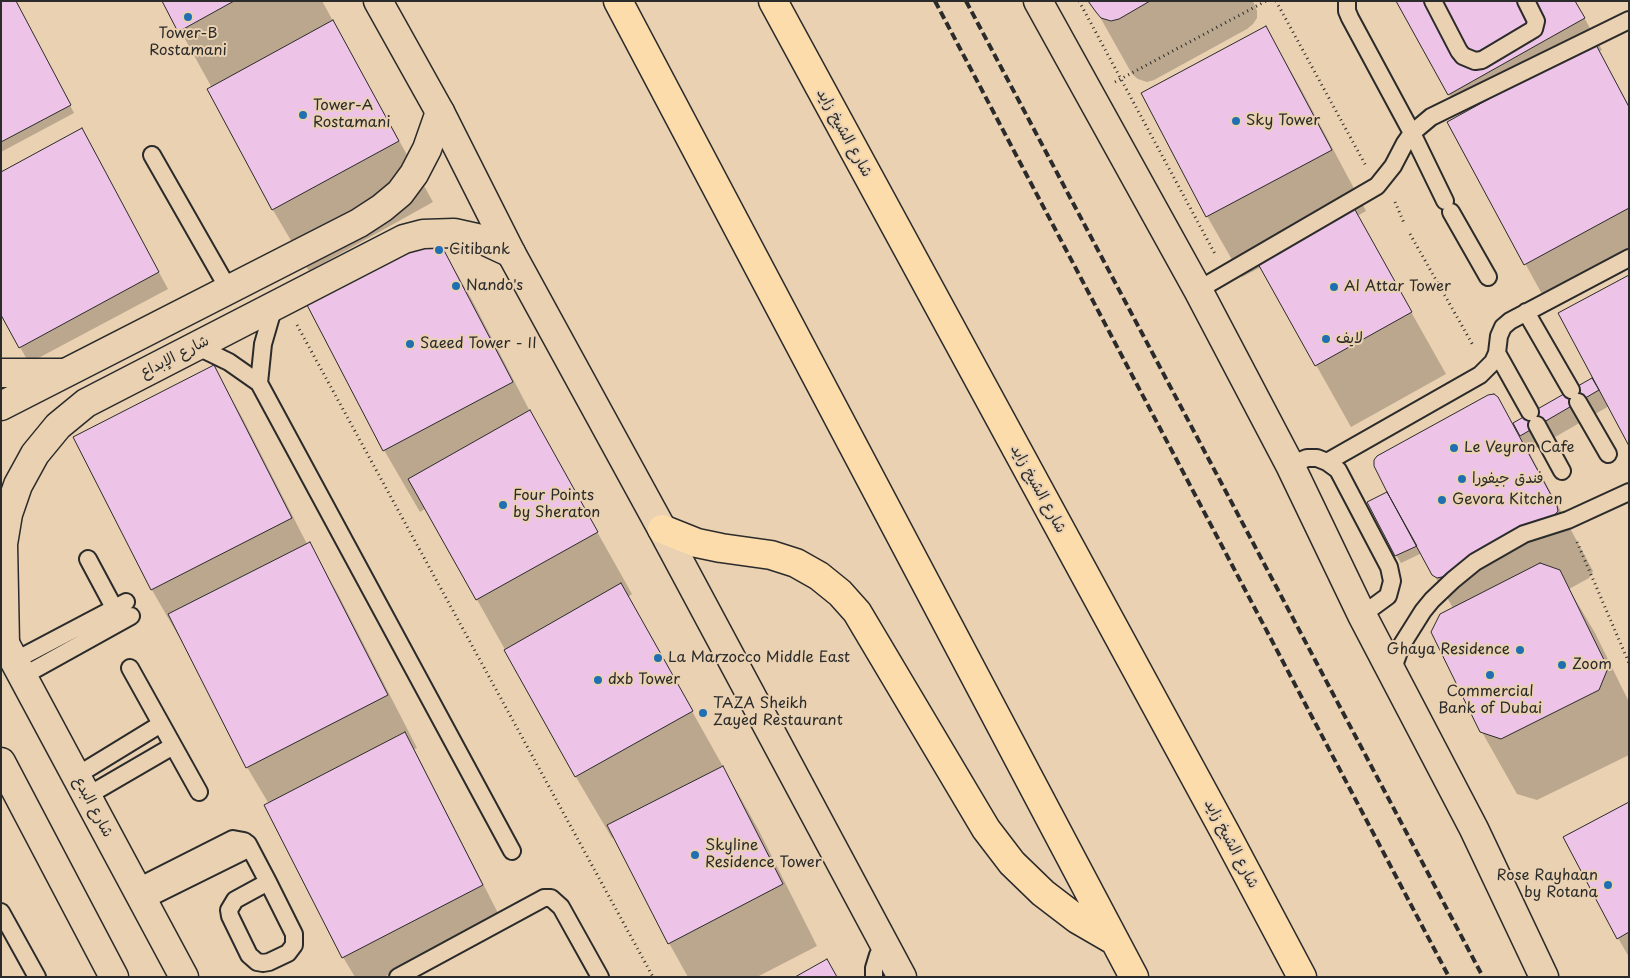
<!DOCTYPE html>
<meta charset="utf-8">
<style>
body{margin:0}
#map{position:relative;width:1630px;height:978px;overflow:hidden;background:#e9d1b1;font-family:"Playpen Sans",sans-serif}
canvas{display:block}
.frame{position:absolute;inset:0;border:2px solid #2b2b2b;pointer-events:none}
</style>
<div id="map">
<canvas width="1630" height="978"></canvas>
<div class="frame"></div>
</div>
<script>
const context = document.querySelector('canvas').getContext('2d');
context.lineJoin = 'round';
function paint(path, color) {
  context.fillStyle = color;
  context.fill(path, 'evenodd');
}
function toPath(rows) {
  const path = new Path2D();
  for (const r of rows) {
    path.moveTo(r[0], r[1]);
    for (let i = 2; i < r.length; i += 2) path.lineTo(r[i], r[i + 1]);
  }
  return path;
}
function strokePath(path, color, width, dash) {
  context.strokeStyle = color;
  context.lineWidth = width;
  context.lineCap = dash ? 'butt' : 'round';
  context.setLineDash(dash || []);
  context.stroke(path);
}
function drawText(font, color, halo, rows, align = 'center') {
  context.font = font + ' "Playpen Sans","Playpen Sans Arabic",sans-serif';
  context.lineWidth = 4;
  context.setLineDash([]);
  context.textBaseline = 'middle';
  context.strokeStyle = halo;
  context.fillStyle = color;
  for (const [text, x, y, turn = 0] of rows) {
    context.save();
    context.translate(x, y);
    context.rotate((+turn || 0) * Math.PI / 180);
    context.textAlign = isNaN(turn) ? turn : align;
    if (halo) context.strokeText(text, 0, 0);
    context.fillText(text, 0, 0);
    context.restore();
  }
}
const shadow = toPath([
 [1,1,15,1,74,113,1,152],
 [164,1,322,1,433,202,309,271,273,210,209,90,212,88],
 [1091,1,1253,1,1257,11,1257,18,1253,24,1247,29,1154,80,1147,82,1138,79,1132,74],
 [1575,1,1602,50,1598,52,1629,106,1629,264,1549,307,1448,122,1461,115,1449,94],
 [1266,28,1301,89,1366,211,1357,216,1446,374,1351,427,1261,267,1242,277,1207,216],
 [91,146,168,289,29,363,20,347],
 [436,238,472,300,537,425,632,594,628,597,758,829,817,946,757,977,688,977,669,943,615,836,612,838,576,777,426,508,420,512,384,450],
 [213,366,243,419,307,544,309,543,339,596,417,748,414,749,500,917,384,977,355,977,343,957,269,804,247,767,184,641,182,642,152,590,74,438],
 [1592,380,1597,389,1599,388,1609,406,1529,452,1593,571,1589,578,1569,589,1595,633,1629,702,1629,755,1537,800,1517,794,1482,732,1453,608,1422,553,1401,563,1396,555,1389,492,1499,400,1513,424],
 [1629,803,1629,957,1618,938]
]);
const building = toPath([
 [1,1,16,1,71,105,1,142,1,1],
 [162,1,234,1,178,32,162,1],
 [1088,1,1150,1,1119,19,1111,21,1101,18,1096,12,1088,1],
 [1396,1,1575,1,1585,18,1448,95,1396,1],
 [333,20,399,141,272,210,207,89,333,20],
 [1266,26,1332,150,1206,217,1141,93,1266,26],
 [1594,41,1629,107,1629,208,1524,265,1447,122,1594,41],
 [82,128,159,272,19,348,1,315,1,172,82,128],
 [1354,208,1412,312,1315,366,1257,262,1354,208],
 [437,237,513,382,383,451,307,305,437,237],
 [1629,275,1629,446,1558,313,1629,275],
 [214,365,292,518,151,590,73,437,214,365],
 [1592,378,1599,390,1520,436,1513,423,1592,378],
 [1494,394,1498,397,1557,506,1558,511,1553,517,1442,577,1437,578,1432,575,1387,492,1374,466,1374,460,1377,456,1488,395,1494,394],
 [530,410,598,532,476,600,408,479,530,410],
 [1387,492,1417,546,1395,556,1367,502,1387,492],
 [310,542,388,695,246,768,168,614,310,542],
 [1540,563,1560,570,1608,668,1599,690,1501,739,1480,732,1431,632,1440,614,1540,563],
 [621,583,693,711,575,777,504,650,621,583],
 [405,732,483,885,342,958,264,805,405,732],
 [723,766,783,884,668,944,607,825,723,766],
 [1629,802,1629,932,1617,939,1563,837,1629,802],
 [827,959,837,977,795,977,827,959]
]);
const path = toPath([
 [1079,1,1215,254],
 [1276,1,1366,166],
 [1115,82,1266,1],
 [1395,202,1404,223],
 [1410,234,1474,347],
 [297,325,653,977],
 [1577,542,1629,663]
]);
const service = toPath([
 [1347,1,1347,11,1350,18,1412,133,1445,201],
 [1433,1,1459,51,1463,56,1475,61,1482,60,1534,29,1536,21,1526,1],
 [152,155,229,290],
 [1451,212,1488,277],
 [1198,290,1377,186,1393,166,1405,143,1412,133,1431,117,1629,20],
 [1526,312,1571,390],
 [196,346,229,362,259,383,512,851],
 [1497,353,1530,412],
 [259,383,263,344,274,306],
 [1578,402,1608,454],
 [1537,425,1562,471],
 [1327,462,1480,375,1493,362,1497,353,1499,336,1503,327,1510,321,1629,258],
 [1290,465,1307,458,1317,458,1327,462,1338,470,1389,567,1392,581,1388,596,1362,615],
 [88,559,119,617],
 [14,661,126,602],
 [130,668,199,792],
 [1392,671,1401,646,1423,611,1432,600,1453,580,1475,562,1524,534,1568,520,1629,492],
 [23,676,131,616],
 [76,776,161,724],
 [87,796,173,746],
 [136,888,233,839,244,841,248,844,268,882,294,934,294,945,288,953,269,962,263,963,257,962,249,955,230,916,229,910,235,900,268,882],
 [143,901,250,848],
 [1,912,37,977],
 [398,977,544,898,551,898,561,907,600,977],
 [874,977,874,968,878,955,885,944]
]);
const minor = toPath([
 [1,406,359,223,382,208,400,193,414,174,427,149,440,112],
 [5,644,3,544,8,514,18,485,35,454,58,426,86,403,404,239,423,234,454,233,481,239,511,253]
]);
const tertiary = toPath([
 [378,1,440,112,511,253,662,529,902,977],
 [1038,1,1198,290,1290,465,1362,615,1474,829,1544,977]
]);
const secondary = toPath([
 [1,373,64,373],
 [1,636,184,977],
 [1,762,114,977]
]);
const motorway = toPath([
 [618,1,1134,977],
 [773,1,1226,834,1302,977],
 [662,529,697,543,721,548,771,555,796,563,819,576,840,593,857,612,986,829,1012,863,1043,893,1077,919,1115,941]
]);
const rail = toPath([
 [935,1,1449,977],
 [966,1,1483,977]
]);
const markers = [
 [188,17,5,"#1f6fb2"],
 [303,115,5,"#1f6fb2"],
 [1236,121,5,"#1f6fb2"],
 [439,250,5,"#1f6fb2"],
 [456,286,5,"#1f6fb2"],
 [1334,287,5,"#1f6fb2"],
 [1326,339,5,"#1f6fb2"],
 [410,344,5,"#1f6fb2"],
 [1454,448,5,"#1f6fb2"],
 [1462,479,5,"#1f6fb2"],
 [1442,500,5,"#1f6fb2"],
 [503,505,5,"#1f6fb2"],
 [1520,650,5,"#1f6fb2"],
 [658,658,5,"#1f6fb2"],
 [1562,665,5,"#1f6fb2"],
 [1490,675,5,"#1f6fb2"],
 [598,680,5,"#1f6fb2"],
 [703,713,5,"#1f6fb2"],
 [695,855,5,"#1f6fb2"],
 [1608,885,5,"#1f6fb2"]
];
const poiNames = [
 ["Tower-B",188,34,"center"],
 ["Rostamani",188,51,"center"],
 ["Tower-A",313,106],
 ["Rostamani",313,123],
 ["Sky Tower",1246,121],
 ["Citibank",449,250],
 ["Nando's",466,286],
 ["Al Attar Tower",1344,287],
 ["لايف",1336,339],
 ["Saeed Tower - II",420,344],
 ["Le Veyron Cafe",1464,448],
 ["فندق جيفورا",1472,479],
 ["Four Points",513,496],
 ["by Sheraton",513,513],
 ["Gevora Kitchen",1452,500],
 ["Ghaya Residence",1510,650,"right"],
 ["La Marzocco Middle East",668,658],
 ["Zoom",1572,665],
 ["dxb Tower",608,680],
 ["Commercial",1490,692,"center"],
 ["Bank of Dubai",1490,709,"center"],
 ["TAZA Sheikh",713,704],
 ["Zayed Restaurant",713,721],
 ["Skyline",705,846],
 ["Residence Tower",705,863],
 ["Rose Rayhaan",1598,876,"right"],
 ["by Rotana",1598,893,"right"]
];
const streetNames = [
 ["شارع الشيخ زايد",844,133,61],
 ["شارع الإبداع",175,357,-27],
 ["شارع الشيخ زايد",1038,489,61],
 ["شارع البدع",93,807,62],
 ["شارع الشيخ زايد",1231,844,62]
];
paint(shadow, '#0003');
paint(building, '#eec3e8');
strokePath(building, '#2b2b2b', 1);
strokePath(service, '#2b2b2b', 20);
strokePath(minor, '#2b2b2b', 31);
strokePath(tertiary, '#2b2b2b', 31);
strokePath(secondary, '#2b2b2b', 31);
strokePath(motorway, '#2b2b2b', 31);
strokePath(path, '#2b2b2b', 3, [1, 4]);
strokePath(service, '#e9d1b1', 16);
strokePath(minor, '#e9d1b1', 28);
strokePath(tertiary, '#e9d1b1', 28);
strokePath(secondary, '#e9d1b1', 28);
strokePath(motorway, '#fddcac', 28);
strokePath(rail, '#2b2b2b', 4, [8, 4]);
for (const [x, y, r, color] of markers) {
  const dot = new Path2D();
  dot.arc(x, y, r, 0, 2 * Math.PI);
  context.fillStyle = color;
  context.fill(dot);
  strokePath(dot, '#e9d1b1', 2);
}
drawText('15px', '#2b2b2b', '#e9d1b1', poiNames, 'left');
drawText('15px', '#2b2b2b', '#e9d1b1', streetNames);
</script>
